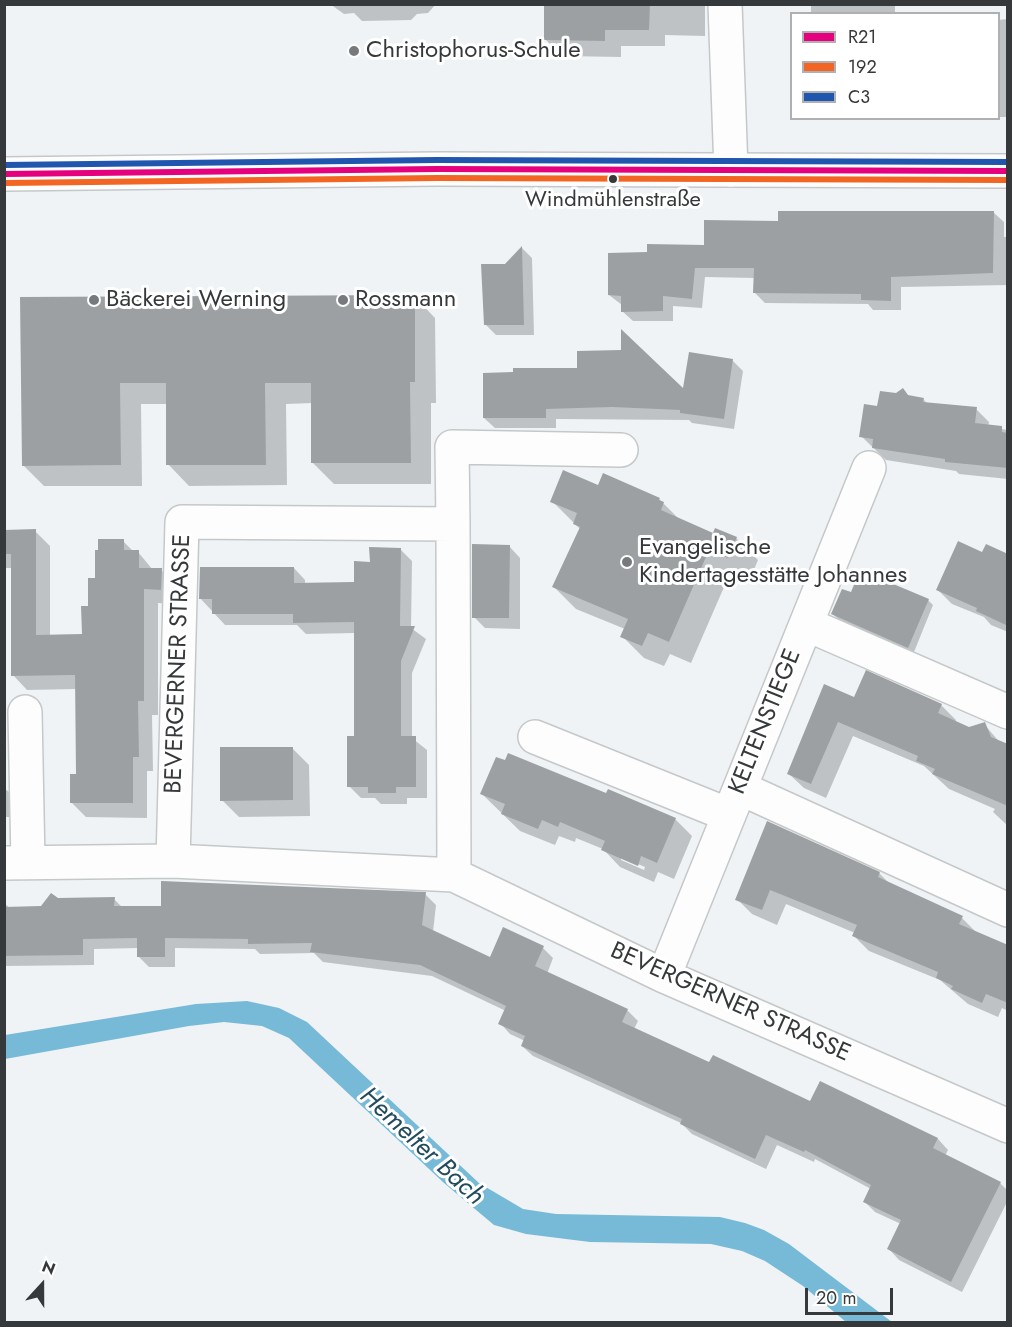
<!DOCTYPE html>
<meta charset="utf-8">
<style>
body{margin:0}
#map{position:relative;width:1012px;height:1327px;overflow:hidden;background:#eff3f5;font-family:Jost,sans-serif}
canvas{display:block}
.frame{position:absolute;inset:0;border:6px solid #36393b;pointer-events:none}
.legend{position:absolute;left:790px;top:12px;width:210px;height:108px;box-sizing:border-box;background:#fff;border:2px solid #afb0b1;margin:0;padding:8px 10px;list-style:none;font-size:18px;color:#36393b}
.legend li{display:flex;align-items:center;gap:12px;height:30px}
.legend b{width:30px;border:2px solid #afb0b1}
.north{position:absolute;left:12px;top:1255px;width:60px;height:60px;-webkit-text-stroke:4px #fff;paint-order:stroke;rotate:21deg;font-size:16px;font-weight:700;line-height:24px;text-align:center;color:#36393b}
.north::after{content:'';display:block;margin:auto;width:21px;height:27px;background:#36393b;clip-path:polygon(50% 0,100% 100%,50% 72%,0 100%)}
.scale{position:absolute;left:805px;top:1288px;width:88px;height:27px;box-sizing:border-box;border:3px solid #36393b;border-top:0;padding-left:8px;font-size:18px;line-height:21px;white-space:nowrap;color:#36393b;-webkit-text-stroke:4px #fff;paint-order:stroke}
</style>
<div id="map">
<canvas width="1012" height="1327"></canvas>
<div class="frame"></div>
<ul class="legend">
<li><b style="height:8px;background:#e5007d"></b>R21</li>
<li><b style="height:8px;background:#f26522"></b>192</li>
<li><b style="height:8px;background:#2056ae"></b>C3</li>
</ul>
<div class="north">N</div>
<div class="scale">20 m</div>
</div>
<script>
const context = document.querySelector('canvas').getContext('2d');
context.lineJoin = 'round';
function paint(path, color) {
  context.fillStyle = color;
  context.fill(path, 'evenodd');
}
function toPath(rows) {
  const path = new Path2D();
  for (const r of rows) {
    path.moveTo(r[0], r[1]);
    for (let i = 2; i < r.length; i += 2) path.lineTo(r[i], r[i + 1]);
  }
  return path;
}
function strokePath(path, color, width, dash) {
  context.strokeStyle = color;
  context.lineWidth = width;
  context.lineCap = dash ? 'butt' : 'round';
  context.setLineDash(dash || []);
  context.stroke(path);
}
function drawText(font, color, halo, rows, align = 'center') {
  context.font = font + ' Jost,sans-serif';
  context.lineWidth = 6;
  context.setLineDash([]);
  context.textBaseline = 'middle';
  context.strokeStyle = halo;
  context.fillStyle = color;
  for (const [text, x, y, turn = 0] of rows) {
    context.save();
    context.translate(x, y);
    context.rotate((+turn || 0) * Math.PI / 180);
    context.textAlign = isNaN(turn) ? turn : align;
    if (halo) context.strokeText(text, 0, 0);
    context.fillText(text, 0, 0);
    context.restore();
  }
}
const water = toPath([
 [247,1001,279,1008,307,1022,479,1183,523,1209,556,1214,720,1217,745,1223,764,1230,789,1244,892,1322,846,1322,803,1286,765,1261,742,1251,711,1244,590,1242,526,1234,494,1225,444,1183,289,1038,262,1026,224,1022,189,1026,5,1059,5,1035,196,1004]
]);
const shadow = toPath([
 [330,4,436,4,428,13,417,14,411,20,362,21,354,13,344,14],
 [546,4,705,4,705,36,665,35,665,46,621,46,621,57,562,56,546,40],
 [811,4,895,4,895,14,811,14],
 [1008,19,1008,117,998,117,998,20],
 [993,212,1004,222,1004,237,1008,237,1008,285,901,287,901,310,873,310,868,304,765,303,755,293,755,278,705,277,702,308,673,306,673,321,633,321,622,311,622,305,609,295,649,254,705,247,780,222],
 [522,248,532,258,534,335,496,335,486,325,506,265],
 [414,296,435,318,436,403,431,403,431,484,334,484,313,463,313,403,286,404,287,485,189,486,168,464,167,404,141,404,142,486,44,486,23,465,22,298],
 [622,352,685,391,732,360,743,371,734,429,692,423,689,420,556,419,556,428,495,428,484,418,578,370],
 [910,397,923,399,928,404,976,409,989,422,988,427,1008,430,1008,479,959,474,956,471,886,460,861,436,879,407],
 [599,487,659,499,680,520,714,535,736,538,758,560,750,579,731,571,691,663,670,654,664,666,644,658,622,636,625,629,576,609,554,587,580,529,552,501],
 [4,531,35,531,50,546,50,636,83,636,96,579,123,541,134,552,138,552,153,570,161,570,176,585,176,604,158,603,158,715,152,715,153,771,147,771,147,818,86,817,72,803,77,776,77,689,27,690,13,675,12,568,4,568],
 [509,546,520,558,520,629,485,628,474,617],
 [400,549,412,561,411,628,426,639,412,673,412,738,427,750,427,798,407,798,407,804,381,804,375,798,361,798,349,786,355,738,355,633,306,634,297,625,225,625,200,598,294,568,305,580,305,584,355,584,371,563],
 [1008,570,1008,632,991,625,984,617,952,604,938,590],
 [852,594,928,600,933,605,914,652,838,619,833,614],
 [855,699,941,705,956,720,955,723,968,728,984,724,1002,745,1008,748,1008,826,993,812,995,809,949,789,924,766,853,736,826,798,804,788,788,773],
 [5,705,5,789,12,794,13,817,4,817],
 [292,748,309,765,310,816,239,817,222,800],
 [482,794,607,795,675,819,692,836,674,879,658,872,654,882,620,867,603,849,576,838,575,842,559,836,555,845,520,831],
 [621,857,645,867,644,870,621,860],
 [768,823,879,873,890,884,962,918,977,933,1008,947,1008,1011,1002,1008,998,1017,968,1004,940,980,869,951,854,936,855,933,786,904,777,925,752,914,737,899],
 [425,894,436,905,433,932,490,959,543,948,553,958,547,974,627,1010,638,1021,634,1029,710,1064,811,1103,938,1139,948,1150,945,1156,1000,1183,1008,1191,1008,1200,962,1292,899,1260,889,1249,901,1224,875,1212,865,1202,871,1189,815,1159,814,1162,777,1145,766,1169,692,1134,681,1123,533,1056,522,1046,525,1041,510,1034,500,1023,506,1011,432,976,323,962,314,953,260,954,255,949,175,948,175,967,149,967,139,957,139,948,94,949,94,965,4,966,4,903,10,908,42,907,58,900,114,899,123,908,162,907]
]);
const building = toPath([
 [544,4,650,4,649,30,605,30,605,41,544,40],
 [778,211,994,211,993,273,891,277,891,301,861,300,861,294,753,293,754,268,695,268,692,299,663,296,663,311,621,312,621,296,608,295,608,253,647,252,647,244,704,245,704,220,778,221],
 [522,246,524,325,484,325,481,264,505,264],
 [415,295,415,382,410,382,411,463,311,463,311,383,265,383,266,465,166,465,166,383,120,383,121,465,22,466,20,297],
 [621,329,683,388,689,352,733,359,724,419,680,413,680,410,612,407,546,409,546,418,483,418,483,373,513,372,513,368,577,368,577,351,621,350],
 [903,388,908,395,924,398,923,402,977,407,975,423,1002,426,1002,432,1008,433,1008,468,945,462,945,459,872,448,873,439,859,437,864,404,877,406,880,391,896,393],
 [563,470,598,485,603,473,660,498,659,500,664,502,661,510,713,533,715,528,737,537,728,558,709,550,669,642,648,633,642,646,620,637,628,619,552,587,580,527,573,524,577,513,550,502],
 [36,529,36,635,82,634,81,606,88,606,88,578,95,578,95,550,98,550,98,539,124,539,124,550,139,550,139,568,162,568,161,590,144,589,144,701,138,701,139,757,133,757,133,803,70,803,70,774,76,774,75,675,11,676,11,554,4,554,4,530],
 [958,541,982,552,986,544,1008,554,1008,626,976,611,977,608,936,590],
 [472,544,510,545,509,618,472,618],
 [369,547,401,548,400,626,415,626,401,661,401,736,416,736,416,787,396,787,396,793,368,793,368,787,347,787,347,736,354,736,354,622,293,623,293,614,212,614,212,599,199,599,200,567,294,567,294,583,354,582,354,561,370,562],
 [860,570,929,599,908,648,831,614,842,589,851,592],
 [866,670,942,704,938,713,969,727,985,722,991,737,1008,744,1008,806,932,774,935,769,916,761,918,756,838,722,811,784,787,774,824,684,854,697],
 [220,747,293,747,293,800,220,801],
 [508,753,606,793,608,789,676,818,657,863,641,856,638,866,601,850,605,841,560,822,558,827,542,820,538,829,501,814,505,804,480,794,496,757,505,760],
 [767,821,880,872,878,877,963,916,959,924,1008,945,1008,1003,986,994,982,1003,951,989,953,986,936,978,938,972,852,936,857,925,770,890,762,910,735,900],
 [161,881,426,892,422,925,490,957,503,927,544,946,535,966,628,1009,622,1022,709,1062,713,1055,810,1101,820,1081,938,1138,933,1148,1001,1182,951,1282,887,1249,901,1220,863,1202,871,1185,805,1150,804,1152,766,1135,755,1159,680,1124,682,1119,521,1046,525,1036,498,1024,506,1006,420,965,310,952,312,943,248,944,248,939,165,938,165,957,137,957,137,938,83,939,83,955,4,956,4,907,41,906,51,893,58,898,115,897,114,906,161,906]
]);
const minor = toPath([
 [725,4,731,170],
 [453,524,452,447,621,450],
 [806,624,1008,712],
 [25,712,28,862],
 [535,737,729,815],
 [740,788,1008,910],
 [173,861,182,522,453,524,454,875],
 [4,863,173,861,454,875,664,976,1008,1126],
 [664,976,869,468]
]);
const major = toPath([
 [4,174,437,169,1008,171]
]);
const bus1 = toPath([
 [4,174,437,169,1008,171]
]);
const bus2 = toPath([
 [4,183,437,178,1008,180]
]);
const bus3 = toPath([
 [4,165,437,160,1008,162]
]);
const markers = [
 [354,51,6,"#777a7c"],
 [613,179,5,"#36393b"],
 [94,300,6,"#777a7c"],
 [343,300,6,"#777a7c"],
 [627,562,6,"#777a7c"]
];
const busNames = [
 ["Windmühlenstraße",613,201]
];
const poiNames = [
 ["Christophorus-Schule",366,51],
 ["Bäckerei Werning",106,300],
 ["Rossmann",355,300],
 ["Evangelische",639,548],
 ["Kindertagesstätte Johannes",639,576]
];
const streetNames = [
 ["BEVERGERNER STRASSE",179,664,-88],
 ["KELTENSTIEGE",766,722,-68],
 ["BEVERGERNER STRASSE",730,1003,24]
];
const waterNames = [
 ["Hemelter Bach",421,1147,43]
];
paint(water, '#77bad7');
paint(shadow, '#0003');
paint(building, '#9da0a2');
strokePath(minor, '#c5c8c9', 36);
strokePath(major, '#c5c8c9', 36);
strokePath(minor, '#fdfdfe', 33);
strokePath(major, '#fdfdfe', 33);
strokePath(bus1, '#e5007d', 6);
strokePath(bus2, '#f26522', 6);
strokePath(bus3, '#2056ae', 6);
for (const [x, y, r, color] of markers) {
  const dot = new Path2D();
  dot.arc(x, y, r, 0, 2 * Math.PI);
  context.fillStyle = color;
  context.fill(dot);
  strokePath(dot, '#fff', 2);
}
drawText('22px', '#36393b', '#fff', busNames);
drawText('24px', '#36393b', '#fff', poiNames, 'left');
drawText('24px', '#36393b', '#fff', streetNames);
drawText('italic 26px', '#224b5d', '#fff', waterNames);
</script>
